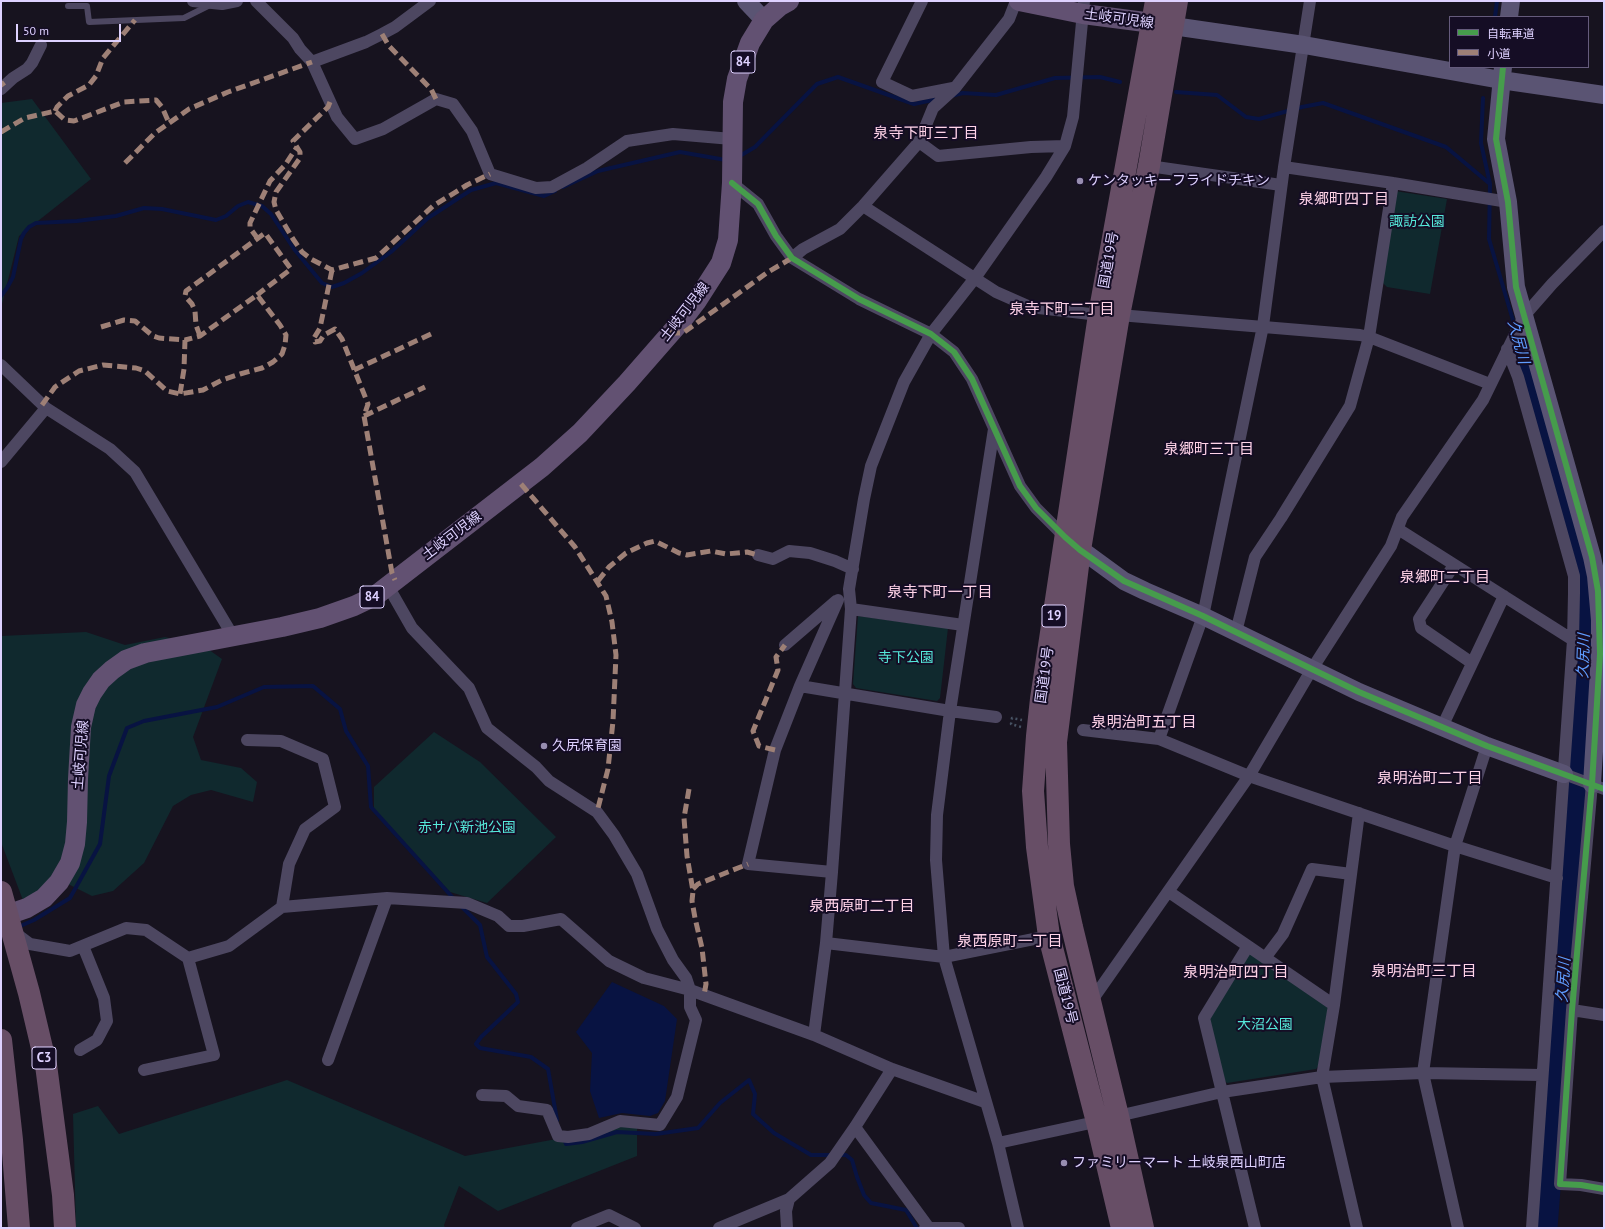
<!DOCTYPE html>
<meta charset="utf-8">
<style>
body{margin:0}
#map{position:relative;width:1605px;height:1229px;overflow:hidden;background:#17131f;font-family:"PT Sans","Noto Sans JP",sans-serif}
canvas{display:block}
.frame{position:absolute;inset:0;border:2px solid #ded1ff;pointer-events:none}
.legend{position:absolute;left:1449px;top:16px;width:140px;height:52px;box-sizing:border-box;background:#150d25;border:1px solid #655b7c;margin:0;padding:5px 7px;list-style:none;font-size:12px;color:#ded1ff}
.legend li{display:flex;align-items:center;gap:8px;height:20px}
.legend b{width:20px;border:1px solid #655b7c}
.scale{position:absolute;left:16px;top:24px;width:105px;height:18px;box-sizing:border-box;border:2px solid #ded1ff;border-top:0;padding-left:5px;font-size:12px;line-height:14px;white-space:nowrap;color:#ded1ff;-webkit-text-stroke:3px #150d25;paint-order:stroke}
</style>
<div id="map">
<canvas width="1605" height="1229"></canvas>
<div class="frame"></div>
<ul class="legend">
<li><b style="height:5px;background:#469c4c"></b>自転車道</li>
<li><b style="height:5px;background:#9e8076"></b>小道</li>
</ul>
<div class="scale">50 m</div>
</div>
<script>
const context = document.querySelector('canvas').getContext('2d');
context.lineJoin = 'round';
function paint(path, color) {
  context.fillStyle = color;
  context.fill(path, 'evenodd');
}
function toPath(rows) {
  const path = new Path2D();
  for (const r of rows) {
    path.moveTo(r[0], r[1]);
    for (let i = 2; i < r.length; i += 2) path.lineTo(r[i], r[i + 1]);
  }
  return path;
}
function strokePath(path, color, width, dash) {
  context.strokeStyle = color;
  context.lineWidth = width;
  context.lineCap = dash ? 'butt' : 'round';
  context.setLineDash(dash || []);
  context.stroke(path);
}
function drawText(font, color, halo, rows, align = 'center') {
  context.font = font + ' "PT Sans","Noto Sans JP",sans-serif';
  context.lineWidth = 4;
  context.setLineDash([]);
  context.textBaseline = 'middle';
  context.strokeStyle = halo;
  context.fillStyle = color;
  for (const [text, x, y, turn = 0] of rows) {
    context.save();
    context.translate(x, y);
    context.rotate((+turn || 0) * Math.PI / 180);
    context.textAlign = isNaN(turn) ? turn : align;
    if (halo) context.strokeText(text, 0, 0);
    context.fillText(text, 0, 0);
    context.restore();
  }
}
const green = toPath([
 [32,99,91,179,19,236,1,308,1,103],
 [1395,191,1447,199,1430,294,1387,287,1382,282],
 [858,616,948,628,940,698,937,701,856,688,853,684],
 [86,632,125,645,165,637,205,647,222,659,193,737,201,760,241,768,257,782,253,802,211,790,191,795,173,806,144,863,113,891,92,896,56,878,24,903,1,842,1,636],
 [434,732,480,762,556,837,487,903,450,892,374,809,374,787],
 [1248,954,1251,954,1328,1007,1320,1064,1316,1069,1227,1083,1222,1078,1209,1018],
 [287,1080,465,1156,637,1124,637,1156,498,1211,459,1186,444,1225,445,1228,76,1228,73,1114,98,1106,119,1134]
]);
const water = toPath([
 [612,982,664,1006,677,1019,665,1101,658,1113,650,1116,622,1113,599,1118,590,1091,592,1053,576,1032]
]);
const stream = toPath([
 [1495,17,1497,1],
 [1176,92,1217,95,1246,117,1259,119,1302,107,1323,103,1446,147,1490,184],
 [951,96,963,93,996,95,1055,78,1100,77,1120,82],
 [1483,98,1481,143,1490,184,1489,239,1515,327],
 [738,157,755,147,817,84,838,77,914,104,937,99],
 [563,187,598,171,680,152,726,160],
 [1,296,7,288,13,277,21,239,24,233,29,227,36,223,77,221,116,216,144,208,162,209,216,220,226,216,238,206,248,202,262,206,271,214,294,249,322,283,332,287,344,283,362,273,391,252,428,218,471,190,496,183,544,196,555,191],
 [1518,335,1521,348],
 [460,905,480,925,487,957,516,994,518,1002,481,1037,476,1044,480,1048,531,1057,548,1069,557,1120],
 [18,927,34,920,70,898,100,844,109,776,127,728,144,721,217,707,264,687,313,686,340,709,346,731,368,766,371,807,454,899],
 [564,1139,566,1144,582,1142,617,1132,656,1134,698,1128,720,1103,749,1080,755,1094,753,1114,774,1133,811,1155,846,1155,852,1160,857,1177,864,1195,871,1203,906,1210,917,1228]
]);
const river = toPath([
 [1521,348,1586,587,1581,758,1545,1228]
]);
const path = toPath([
 [1021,727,1011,724,1012,718,1022,720]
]);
const lane = toPath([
 [68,6,87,6,89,22,184,18,210,5]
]);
const street = toPath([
 [193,1,222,4,237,1],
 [256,1,293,38,300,49,312,62,337,117,355,139,383,129,436,99,453,104,472,131,490,174,536,188,552,187,587,168,627,141,673,134,732,139],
 [922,1,882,82,912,96,953,88],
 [312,62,366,42,382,34,395,27,430,1],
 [1,89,13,78,27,69,32,63,41,45],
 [919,142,938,156,1031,147,1065,146],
 [1149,166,1281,185],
 [1284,167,1393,183,1508,202],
 [732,183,758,204,776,236,792,258,859,299,931,334,954,352,972,379,1020,486,1036,508,1065,537],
 [863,206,996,292,1030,307,1099,315],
 [792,258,803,249,840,229,863,206,919,142,933,108,955,88,1009,19,1016,1],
 [1119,315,1360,335,1369,337,1490,384],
 [1507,349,1518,377,1574,576,1574,593,1573,640,1532,1228],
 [1,365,46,408,110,449,135,472,233,636],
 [994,429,950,711,937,815,936,860,944,957,998,1143,1018,1228],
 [1,462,46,408],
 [1398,529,1573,640],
 [758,555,773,559,789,551,810,553,835,561,853,569],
 [1454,565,1419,619,1421,628,1472,663],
 [388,586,412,628,469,688,487,728,536,767,549,781,597,812,614,835,637,874,657,929,673,960,686,978,690,990,690,1007,696,1020,677,1097,660,1125,620,1121,589,1134,568,1137,558,1136,547,1110,518,1106,506,1096,482,1095],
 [851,609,963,625],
 [1236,632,1255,557,1281,518,1350,406,1369,337,1393,183],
 [785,645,836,601],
 [800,686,950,711,996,717],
 [1442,727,1504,596],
 [1083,730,1159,739,1249,776,1455,846,1557,878],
 [1159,739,1203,616,1263,326,1284,167,1310,1],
 [247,740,281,741,323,759,335,807,305,829,289,864,282,907],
 [1564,774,1604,789],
 [1592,784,1572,1010,1560,1184,1581,1185,1604,1189],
 [832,872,748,864,775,750,800,686,838,600],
 [1169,892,1334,1005],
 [14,932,30,944,70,951,126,928,146,930,188,958,229,946,282,907,387,898,467,903,498,916,509,926,523,926,561,919,609,961,644,978,690,990,814,1035,892,1069,985,1102],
 [826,943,944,957,1049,936],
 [1248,946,1204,1018,1255,1228],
 [1265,958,1283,934,1312,869,1351,874],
 [1090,1003,1249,776,1312,669,1391,546,1402,517,1483,400,1524,316,1552,284,1604,231],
 [1572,1010,1604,1015],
 [814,1035,826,943,832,872,851,609,849,589,864,499,871,466,904,382,931,334,975,278,1046,177,1065,146,1073,117,1084,1],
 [80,1050,97,1040,107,1021,104,998,83,946],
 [328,1060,387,898],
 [144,1070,214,1055,188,958],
 [855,1127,929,1228],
 [998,1143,1086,1124,1118,1116,1222,1092,1322,1077,1423,1073,1542,1075],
 [577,1228,609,1215,635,1228],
 [719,1228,789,1199],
 [787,1228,786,1211,789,1199,830,1163,855,1127,892,1069],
 [925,1228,959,1228],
 [1357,1228,1322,1077,1334,1005,1359,813],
 [1458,1228,1423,1073,1455,846,1487,746]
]);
const secondary = toPath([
 [746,1,764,20],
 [1509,17,1511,1],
 [1173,26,1304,45,1501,80,1604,95],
 [1503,67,1496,139,1508,202,1516,287,1592,557,1596,576,1600,620,1600,654,1592,784],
 [1072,543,1124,581,1145,591,1203,616,1359,692,1487,746,1564,774]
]);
const primary = toPath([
 [1019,1,1083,14,1168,25],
 [1,917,27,908,44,898,59,882,70,863,75,844,77,822,78,779,81,727,86,705,92,693,101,680,112,670,126,660,145,653,282,627,320,618,354,606,375,596,542,467,580,433,627,383,683,319,696,302,721,263,728,240,732,183,733,102,737,79,750,43,764,20,780,6,789,1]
]);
const highway = toPath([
 [1,892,29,993,46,1065,63,1195,65,1228],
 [1,1040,12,1140,19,1228],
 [1122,1228,1097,1122,1049,936,1037,847,1033,791,1037,736,1041,699,1099,315,1156,1],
 [1143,1228,1118,1116,1072,927,1063,886,1059,844,1056,742,1080,550,1119,315,1149,166,1177,1]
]);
const quiet = toPath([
 [382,34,389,46,431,89,436,99],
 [1,82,4,86],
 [330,102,328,107,293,141,300,152,300,158,276,192,274,202,276,210,293,239,302,252,311,259,332,270,376,258,433,206,467,185,490,174],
 [55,111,57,107,68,96,89,85,96,76,103,58,135,20],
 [1,132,25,118,55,111,65,120,74,121,124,102,156,100,162,107,169,123],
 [125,163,155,133,189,109,228,92,312,62],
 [258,239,250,228,250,223,270,181,285,165,297,147],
 [332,270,320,328,314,338,315,342,320,341,324,335,335,329,342,339,368,404,364,416,392,573,395,580],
 [101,327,124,320,135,321,153,336,159,338,185,340,184,369,180,394],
 [670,333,683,333,768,272,792,258],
 [200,336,196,325,195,311,192,304,185,296,186,291,265,233,291,269,257,295],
 [354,370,433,333],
 [42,405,55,387,79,371,103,365,136,368,145,371,167,391,180,394,203,390,222,380,240,374,262,368,273,362,282,354,285,345,286,335,280,325,257,295,200,336,185,340],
 [364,416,425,387],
 [521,484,575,547,606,596,612,622,616,655,613,721,608,769,597,812],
 [598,581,609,567,626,553,647,543,655,541,679,553,687,555,711,551,726,554,747,552,758,555],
 [775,750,759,746,753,731,778,670,776,657,785,645],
 [689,789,684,818,687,856,693,891,692,901,695,918,702,948,706,984,704,995],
 [693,889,698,884,748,864]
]);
const cycleway = toPath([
 [1503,67,1496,139,1508,202,1516,287,1592,557,1598,591,1600,654,1592,784,1572,1010,1560,1184,1581,1185,1604,1189],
 [732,183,758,204,776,236,792,258,859,299,931,334,954,352,972,379,1020,486,1036,508,1065,537,1080,550,1124,581,1203,616,1359,692,1442,727,1487,746,1604,789]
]);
const markers = [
 [1080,181,4,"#988eb1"],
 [544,746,4,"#988eb1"],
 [1064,1163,4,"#988eb1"]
];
const shields = [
 [743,62,24],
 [372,597,24],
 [1054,616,24],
 [44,1058,24]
];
const shieldNames = [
 ["84",743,62],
 ["84",372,597],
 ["19",1054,616],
 ["C3",44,1058]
];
const streetNames = [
 ["土岐可児線",1119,19,8],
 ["国道19号",1109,260,-80],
 ["土岐可児線",685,312,-52],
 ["土岐可児線",452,536,-37],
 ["国道19号",1045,675,-82],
 ["土岐可児線",81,755,-85],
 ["国道19号",1065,996,76]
];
const poiNames = [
 ["ケンタッキーフライドチキン",1088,181],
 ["久尻保育園",552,746],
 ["ファミリーマート 土岐泉西山町店",1072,1163]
];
const parkNames = [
 ["諏訪公園",1417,222],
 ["寺下公園",906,658],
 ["赤サバ新池公園",467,828],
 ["大沼公園",1265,1025]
];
const neighbourhoodNames = [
 ["泉寺下町三丁目",926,134],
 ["泉郷町四丁目",1344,200],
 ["泉寺下町二丁目",1062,310],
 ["泉郷町三丁目",1209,450],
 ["泉郷町二丁目",1445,578],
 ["泉寺下町一丁目",940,593],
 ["泉明治町五丁目",1144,723],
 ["泉明治町二丁目",1430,779],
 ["泉西原町二丁目",862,907],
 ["泉西原町一丁目",1010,942],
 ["泉明治町三丁目",1424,972],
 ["泉明治町四丁目",1236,973]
];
const waterNames = [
 ["久尻川",1518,342,75],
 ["久尻川",1584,656,-88],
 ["久尻川",1564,980,-86]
];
paint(green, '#10292e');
paint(water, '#081342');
strokePath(stream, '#081342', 4);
strokePath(river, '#081342', 25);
strokePath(path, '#475263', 2.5, [2, 3]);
strokePath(lane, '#4d4761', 6);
strokePath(street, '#4d4761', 12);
strokePath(secondary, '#5a5473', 18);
strokePath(primary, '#625172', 20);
strokePath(highway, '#674e66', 22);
strokePath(quiet, '#9e8076', 5, [10, 5]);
strokePath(cycleway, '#469c4c', 6);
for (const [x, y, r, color] of markers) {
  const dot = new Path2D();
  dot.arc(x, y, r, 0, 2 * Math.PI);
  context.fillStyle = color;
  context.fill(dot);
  strokePath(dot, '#150d25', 1.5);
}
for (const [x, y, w] of shields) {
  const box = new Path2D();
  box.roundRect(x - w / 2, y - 11, w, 22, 3);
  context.fillStyle = '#150d25';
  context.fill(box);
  strokePath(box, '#ded1ff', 1);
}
drawText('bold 13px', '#ded1ff', null, shieldNames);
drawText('14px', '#ded1ff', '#150d25', streetNames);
drawText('14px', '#ded1ff', '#150d25', poiNames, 'left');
drawText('14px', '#55e8da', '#150d25', parkNames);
drawText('15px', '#ffd3e8', '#150d25', neighbourhoodNames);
drawText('italic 15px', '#5f9cff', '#150d25', waterNames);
</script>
